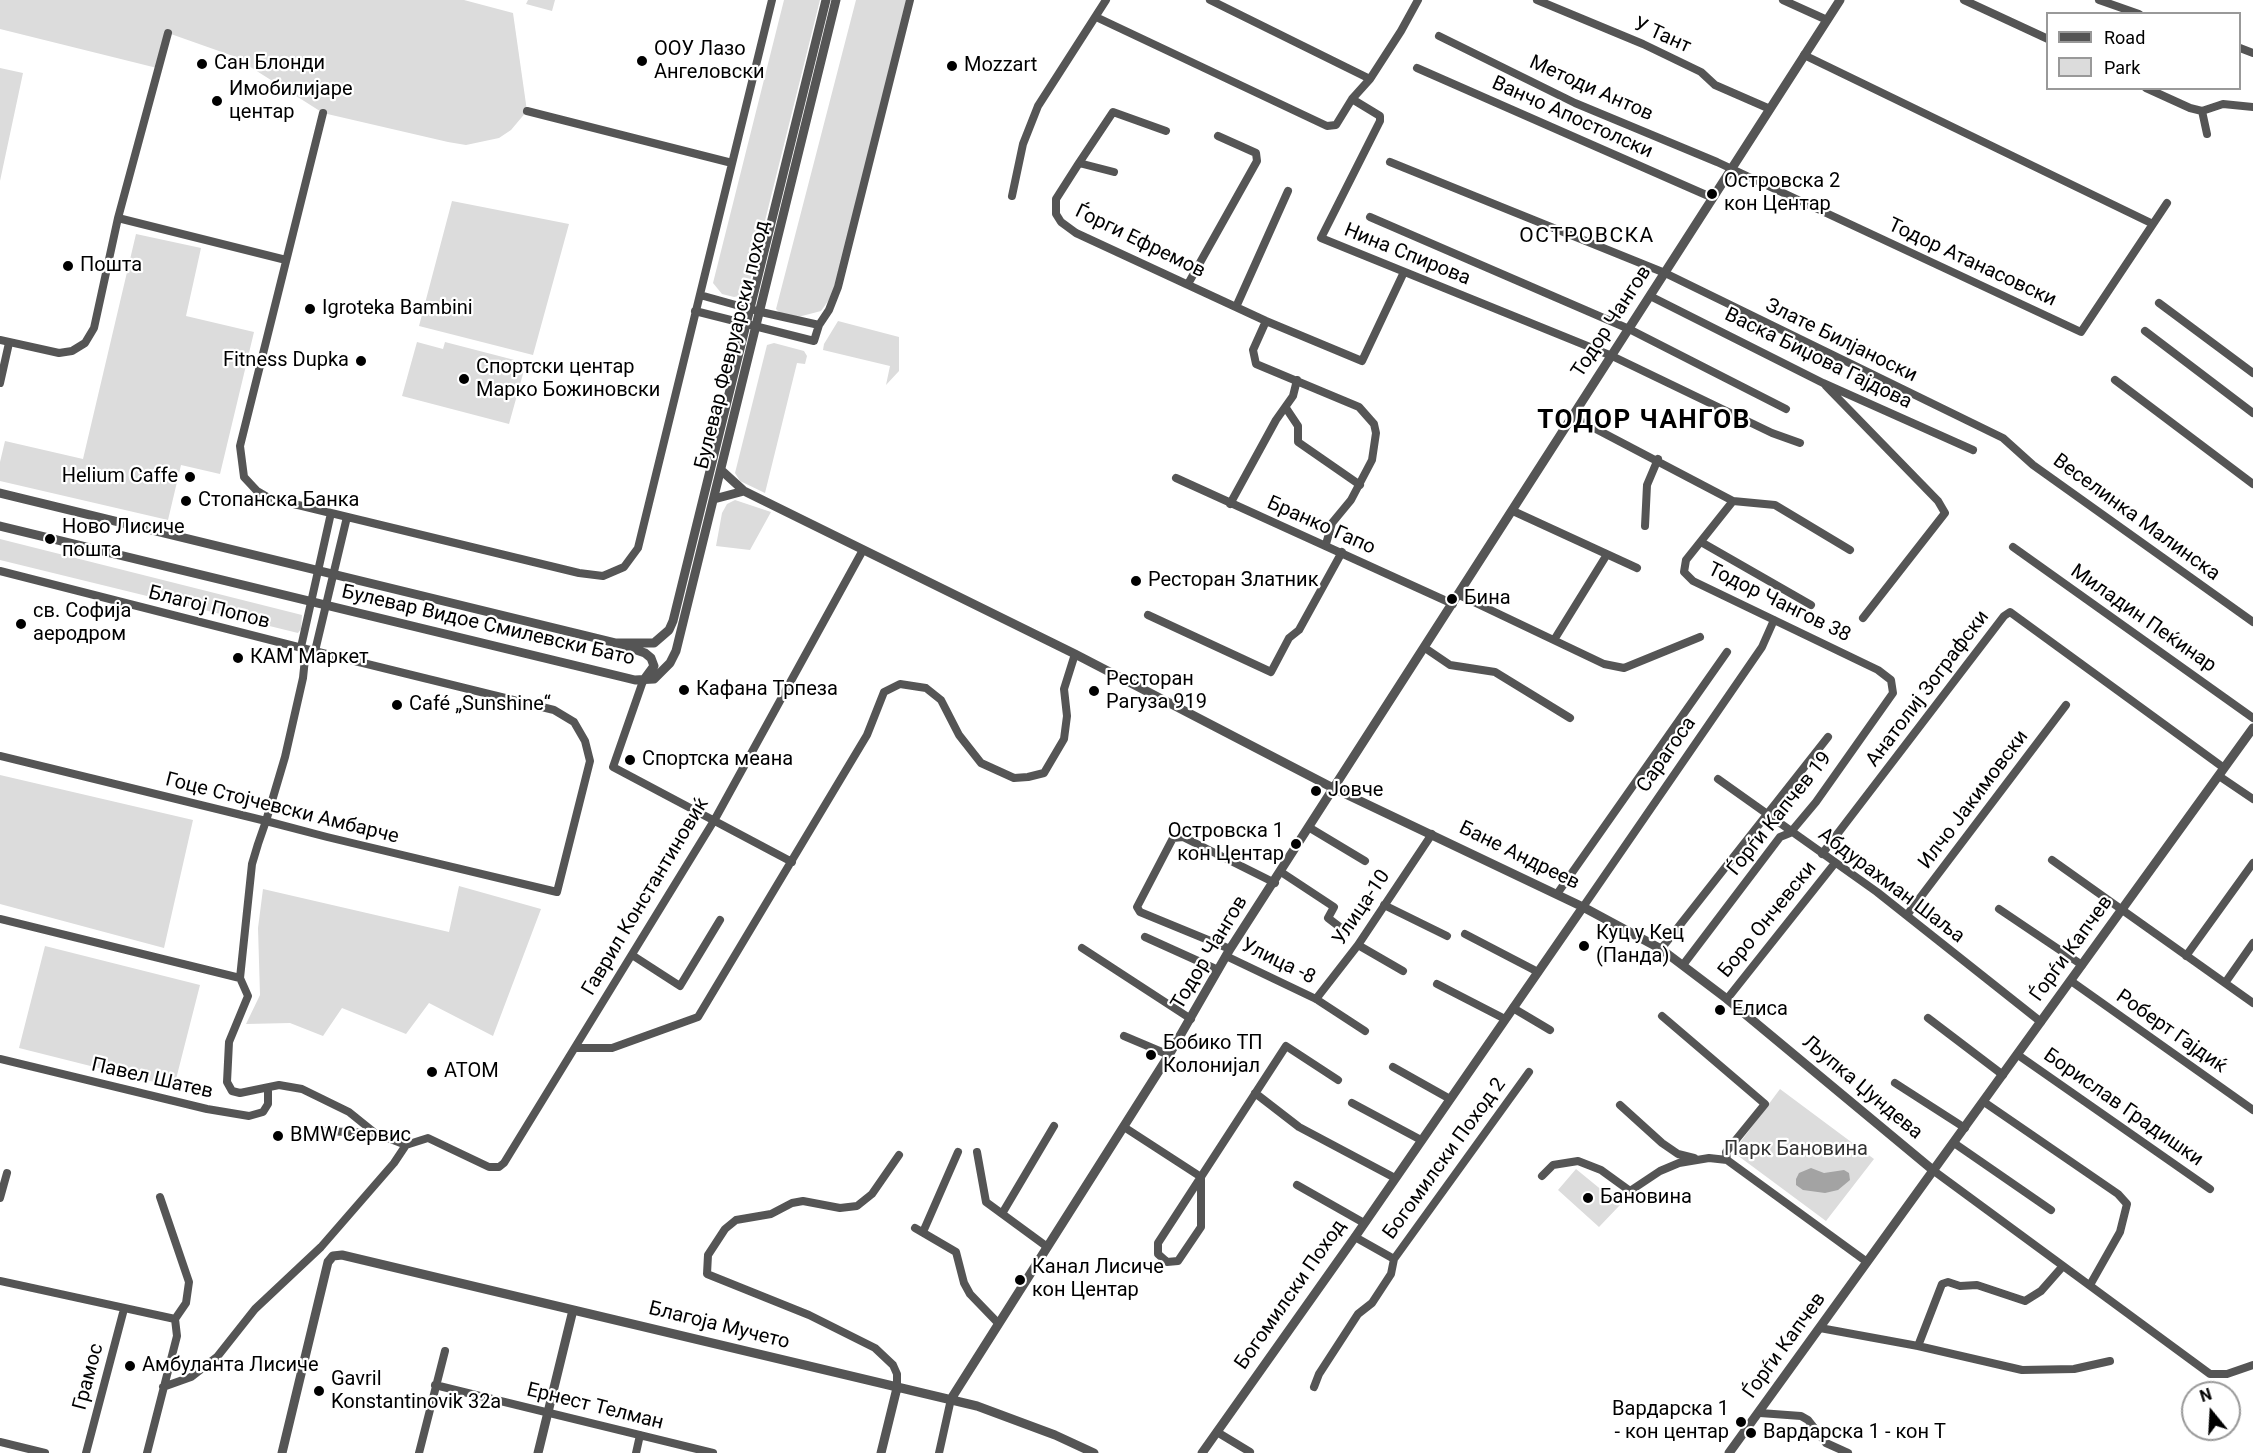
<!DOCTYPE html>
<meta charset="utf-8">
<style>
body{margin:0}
#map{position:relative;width:2253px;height:1453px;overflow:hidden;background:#fff;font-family:Roboto,sans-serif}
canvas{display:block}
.legend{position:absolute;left:2046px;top:12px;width:195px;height:78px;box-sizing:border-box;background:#fff;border:2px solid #999;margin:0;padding:8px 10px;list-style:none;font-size:18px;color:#000}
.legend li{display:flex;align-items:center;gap:12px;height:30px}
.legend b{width:30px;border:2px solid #999}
.north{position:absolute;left:2181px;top:1381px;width:60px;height:60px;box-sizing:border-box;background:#fff;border:2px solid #999;border-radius:50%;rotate:342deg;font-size:16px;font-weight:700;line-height:24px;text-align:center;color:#000}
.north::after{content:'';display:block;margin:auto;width:21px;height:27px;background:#000;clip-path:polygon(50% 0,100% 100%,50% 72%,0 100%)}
</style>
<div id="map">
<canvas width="2253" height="1453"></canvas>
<ul class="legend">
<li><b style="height:8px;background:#555"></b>Road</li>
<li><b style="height:16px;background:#dcdcdc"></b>Park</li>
</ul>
<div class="north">N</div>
</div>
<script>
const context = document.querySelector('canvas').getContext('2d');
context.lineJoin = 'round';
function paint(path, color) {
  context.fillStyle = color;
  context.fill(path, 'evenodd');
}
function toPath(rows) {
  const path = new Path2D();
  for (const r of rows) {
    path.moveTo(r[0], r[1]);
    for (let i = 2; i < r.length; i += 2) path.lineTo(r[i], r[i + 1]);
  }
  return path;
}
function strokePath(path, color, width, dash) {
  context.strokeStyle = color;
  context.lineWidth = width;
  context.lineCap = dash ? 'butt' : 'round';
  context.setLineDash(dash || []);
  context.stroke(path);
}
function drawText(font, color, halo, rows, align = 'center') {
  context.font = font + ' Roboto,sans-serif';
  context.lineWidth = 4.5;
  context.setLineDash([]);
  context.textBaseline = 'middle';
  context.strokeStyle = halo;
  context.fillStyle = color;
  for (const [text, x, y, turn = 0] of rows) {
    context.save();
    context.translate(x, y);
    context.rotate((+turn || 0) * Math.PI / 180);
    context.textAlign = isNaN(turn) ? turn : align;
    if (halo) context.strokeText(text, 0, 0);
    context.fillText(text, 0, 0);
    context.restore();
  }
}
const green = toPath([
 [0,0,464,0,513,13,527,111,511,130,499,138,466,145,448,142,323,113,233,56,168,33,157,68,0,29],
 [528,0,555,0,552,11,526,4],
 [784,0,820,0,748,289,739,296,734,297,722,294,713,283],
 [856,0,910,0,838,287,821,311,798,317,781,314,776,309],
 [0,68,23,73,0,181],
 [452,201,569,224,533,355,419,326],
 [136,234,201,248,186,316,254,332,220,474,181,465,168,520,0,481,0,462,5,441,83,459],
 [838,321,899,337,899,371,886,385,890,366,823,350,824,344],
 [417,342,443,349,445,342,526,363,509,424,402,396],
 [774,343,804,351,807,356,805,364,797,363,765,493,740,481,735,473,767,345],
 [735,500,771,512,750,550,716,546,722,513,727,504],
 [0,539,302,615,301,629,298,633,0,560],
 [0,775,193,820,164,948,0,904],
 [459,886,541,909,493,1036,429,1003,406,1034,342,1008,323,1036,290,1023,246,1024,260,995,258,928,263,889,449,932],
 [45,946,200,985,174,1087,19,1048],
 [1780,1089,1874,1159,1826,1221,1733,1152],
 [1576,1169,1620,1205,1599,1227,1558,1190]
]);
const water = toPath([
 [1811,1168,1824,1173,1844,1170,1849,1173,1850,1180,1838,1190,1825,1193,1803,1190,1796,1185,1796,1179,1799,1173]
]);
const minor = toPath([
 [1210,0,1370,79,1401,31,1418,0],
 [1537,0,1643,44,1701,72,1715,85,1770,109],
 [1783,0,1827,20],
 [1964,0,2048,39],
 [2099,0,2139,14],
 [1096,17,1327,126,1336,125,1352,99,1370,79],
 [1439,36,1575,103,1717,162,2081,332,2167,203],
 [2240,48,2253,53],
 [1804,55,2153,224],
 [1417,68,1713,198],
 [2146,88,2190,108,2202,111,2223,104,2253,107],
 [1352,99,1380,116,1380,121,1321,238,1612,356,1772,433,1800,443],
 [527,111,732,163],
 [2202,111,2207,134],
 [323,113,240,446,244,477,257,491,269,498,579,573,603,576,624,567,638,548,772,0],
 [1390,162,1665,273,2003,438,2033,465,2253,622],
 [1079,163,1113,112,1166,131],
 [1114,172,1079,163,1056,199,1056,214,1061,222,1076,233,1266,321,1362,361,1404,272],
 [1012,196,1023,144,1038,106,1106,0],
 [1370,217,1629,329,1786,409],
 [118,218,286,260],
 [1188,284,1257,161,1256,153,1218,136],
 [700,295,761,312,819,325],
 [1650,296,1823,383,1973,450],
 [2159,303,2253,373],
 [1236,307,1288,191],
 [695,311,814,341,819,325,829,310,838,287,910,0],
 [1266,321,1253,350,1256,364,1359,407,1374,424,1376,433,1372,460,1351,500,1332,523,1326,544],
 [2145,331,2253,413],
 [0,340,59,353,72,351,85,343,94,328,118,218,168,33],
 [2115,380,2253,484],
 [0,383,9,343],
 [1826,386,1938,501,1945,513,1863,618],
 [1286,408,1298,426,1298,442,1360,485],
 [1573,417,1733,501,1775,505,1850,550],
 [1176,478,1453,604],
 [1230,504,1276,420,1293,396,1297,380],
 [1513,511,1637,568],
 [1645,526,1647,485,1658,459],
 [1701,542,1811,605],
 [2013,547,2253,718],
 [0,571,306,649],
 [1459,595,1604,664,1624,668,1700,637],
 [1148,615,1271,672,1289,638,1299,630,1342,552],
 [1554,640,1606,556],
 [301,647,331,513],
 [1425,648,1450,665,1495,672,1570,718],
 [315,651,347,517],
 [643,681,613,767,792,862],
 [0,756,266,821,327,837,557,892,590,761,585,741,574,722,554,710,306,649,303,678,285,757,266,821,258,844,252,864,240,978,248,996,229,1042,227,1082,232,1091,240,1093,279,1085,302,1089,349,1112,375,1133,406,1145],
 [2219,776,2253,799],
 [1718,779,1877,892,2041,1022],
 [1310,828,1365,861],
 [1822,854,2004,616,2010,612,2224,768],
 [2052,860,2253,1003],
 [1281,872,1334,907,1328,918,1341,928],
 [1557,894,1727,652],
 [1384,905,1447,936],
 [1583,907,1762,647,1774,620],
 [1999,909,2082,965],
 [1907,915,2066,705],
 [0,919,240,978],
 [1465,934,1538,972],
 [1145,937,1218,970],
 [1358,945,1403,971],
 [1082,948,1191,1019],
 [1230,949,1140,912,1137,907,1173,838,1183,837,1275,883],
 [1661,949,1828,737],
 [632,955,680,986,720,920],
 [1226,956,1316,999,1365,1031],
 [2186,956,2253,863],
 [1683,965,1780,837,1790,833,1816,802,1893,693,1891,680,1878,670,1693,581,1684,572,1686,560,1733,501],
 [2071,981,2253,1110],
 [2225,983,2253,943],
 [1437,984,1505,1019],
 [1316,999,1358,945,1432,834],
 [1727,999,1835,863],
 [1513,1008,1550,1030],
 [1662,1016,1765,1104,1726,1152,1727,1160,1867,1262],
 [1928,1018,2003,1075],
 [1124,1036,1169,1055],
 [577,1048,612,1048,698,1017,867,735,884,692,900,684,926,688,941,700,959,735,981,763,1014,778,1028,777,1044,773,1064,739,1067,716,1064,689,1075,654],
 [2018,1055,2210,1189],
 [0,1059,207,1109,249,1116,263,1112,268,1104,268,1088],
 [1393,1067,1450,1099],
 [1895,1083,1965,1128],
 [1255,1093,1299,1127,1395,1178],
 [1984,1102,2118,1194,2127,1204,2120,1232,2090,1285],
 [1352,1103,1421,1140],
 [1620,1105,1662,1143,1678,1154,1694,1158],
 [1124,1127,1201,1177],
 [322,1131,375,1133],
 [1954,1143,2051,1210],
 [406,1145,428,1138,489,1167,499,1167,504,1163,715,819,863,550],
 [977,1152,986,1202,1046,1246],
 [1934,1171,2210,1374,2227,1374,2253,1365],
 [1542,1176,1553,1165,1578,1161,1601,1170,1630,1191,1660,1171,1679,1163,1709,1158,1727,1160],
 [1201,1177,1201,1227,1178,1261,1167,1262,1158,1254,1158,1243,1286,1046,1338,1080],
 [1297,1185,1364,1223],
 [160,1197,189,1282,186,1303,175,1319],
 [0,1198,7,1173],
 [1003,1212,1054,1126],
 [915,1228,956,1252,964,1283,970,1294,997,1322],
 [923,1232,958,1152],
 [1355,1237,1394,1259],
 [0,1281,175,1319,177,1336,147,1453],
 [1820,1328,1918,1346,2022,1370,2074,1369,2110,1361],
 [1918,1346,1942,1284,1948,1282,1960,1286,1977,1285,2025,1301,2041,1291,2063,1266],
 [435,1385,713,1453],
 [163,1387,191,1377,217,1357,255,1309,321,1247,394,1163,406,1145],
 [1314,1387,1319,1374,1358,1314,1372,1303,1391,1274,1394,1259,1529,1072],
 [897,1388,897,1374,893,1365,875,1348,809,1315,707,1274,708,1255,725,1229,736,1220,771,1214,792,1203,803,1201,840,1208,857,1206,872,1194,899,1155],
 [1760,1413,1801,1416,1808,1420,1826,1443,1848,1453],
 [1217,1432,1250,1452],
 [0,1442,45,1453],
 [86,1453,124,1309],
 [419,1453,445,1351],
 [636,1453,640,1435],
 [939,1453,951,1399]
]);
const tertiary = toPath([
 [721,470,744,491,1075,654,1335,789,1583,907,1661,949,1727,999,1934,1171],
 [0,493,616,643,645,653,651,658,654,666,643,681],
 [714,499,744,491],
 [0,526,635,680,654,679,670,663,676,651,836,0],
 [616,643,654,643,669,630,673,621,826,0],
 [951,1399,1169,1055,1230,949,1840,0],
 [282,1453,328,1262,333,1256,342,1255,977,1406,1055,1435,1094,1453],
 [538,1453,573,1310],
 [881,1453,897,1388],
 [1202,1453,1355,1237,1583,907],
 [1729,1453,2253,728]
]);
const markers = [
 [642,61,6,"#000"],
 [202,64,6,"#000"],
 [952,66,6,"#000"],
 [217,101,6,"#000"],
 [1712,194,6,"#000"],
 [68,266,6,"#000"],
 [310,309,6,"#000"],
 [361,361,6,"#000"],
 [464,379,6,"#000"],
 [190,477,6,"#000"],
 [186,501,6,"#000"],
 [50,539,6,"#000"],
 [1136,581,6,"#000"],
 [1452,599,6,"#000"],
 [21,624,6,"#000"],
 [238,658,6,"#000"],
 [684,690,6,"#000"],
 [1094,691,6,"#000"],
 [397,705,6,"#000"],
 [630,760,6,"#000"],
 [1316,791,6,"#000"],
 [1296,844,6,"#000"],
 [1584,946,6,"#000"],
 [1720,1010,6,"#000"],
 [1151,1055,6,"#000"],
 [432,1072,6,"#000"],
 [278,1136,6,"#000"],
 [1588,1198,6,"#000"],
 [1020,1280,6,"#000"],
 [130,1366,6,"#000"],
 [319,1391,6,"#000"],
 [1741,1422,6,"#000"],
 [1751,1433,6,"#000"]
];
const streetNames = [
 ["У Тант",1662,36,24],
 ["Методи Антов",1591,89,24],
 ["Ванчо Апостолски",1572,118,24],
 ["Ѓорги Ефремов",1140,242,26],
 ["Нина Спирова",1407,255,22],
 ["Тодор Атанасовски",1972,263,25],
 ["Тодор Чангов",1612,322,-57],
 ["Злате Билјаноски",1841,341,26],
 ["Булевар Февруарски поход",733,345,-76],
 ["Васка Биџова Гајдова",1818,359,26],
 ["Веселинка Малинска",2136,518,36],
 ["Бранко Гапо",1321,526,24],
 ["Тодор Чангов 38",1779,603,26],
 ["Благој Попов",209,608,14],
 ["Миладин Пеќинар",2143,619,35],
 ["Булевар Видое Смилевски Бато",488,626,13],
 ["Анатолиј Зографски",1928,689,-53],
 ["Сарагоса",1667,755,-55],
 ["Илчо Јакимовски",1974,800,-53],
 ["Гоце Стојчевски Амбарче",282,809,14],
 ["Ѓорѓи Капчев 19",1780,814,-51],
 ["Бане Андреев",1519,856,26],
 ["Абдурахман Шаља",1891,886,37],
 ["Гаврил Константиновиќ",646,897,-59],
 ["Улица-10",1362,908,-56],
 ["Боро Ончевски",1768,920,-51],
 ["Ѓорѓи Капчев",2072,949,-54],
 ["Тодор Чангов",1210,953,-59],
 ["Улица -8",1278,962,26],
 ["Роберт Гајдиќ",2171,1032,35],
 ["Павел Шатев",152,1079,13],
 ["Љупка Џундева",1862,1088,40],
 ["Борислав Градишки",2123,1108,35],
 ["Богомилски Поход 2",1445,1159,-54],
 ["Богомилски Поход",1291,1295,-55],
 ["Благоја Мучето",719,1326,14],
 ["Ѓорѓи Капчев",1785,1346,-54],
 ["Грамос",89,1377,-75],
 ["Ернест Телман",595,1407,14]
];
const poiNames = [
 ["ООУ Лазо",654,50],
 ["Ангеловски",654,73],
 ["Сан Блонди",214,64],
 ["Mozzart",964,66],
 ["Имобилијаре",229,90],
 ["центар",229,113],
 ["Островска 2",1724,182],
 ["кон Центар",1724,205],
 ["Пошта",80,266],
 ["Igroteka Bambini",322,309],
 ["Fitness Dupka",349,361,"right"],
 ["Спортски центар",476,368],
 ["Марко Божиновски",476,391],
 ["Helium Caffe",178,477,"right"],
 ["Стопанска Банка",198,501],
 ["Ново Лисиче",62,528],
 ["пошта",62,551],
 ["Ресторан Златник",1148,581],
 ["Бина",1464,599],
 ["св. Софија",33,612],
 ["аеродром",33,635],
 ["КАМ Маркет",250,658],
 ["Ресторан",1106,680],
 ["Рагуза 919",1106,703],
 ["Кафана Трпеза",696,690],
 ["Café „Sunshine“",409,705],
 ["Спортска меана",642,760],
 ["Јовче",1328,791],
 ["Островска 1",1284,832,"right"],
 ["кон Центар",1284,855,"right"],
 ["Куц у Кец",1596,934],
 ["(Панда)",1596,957],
 ["Елиса",1732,1010],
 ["Бобико ТП",1163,1044],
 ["Колонијал",1163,1067],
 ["АТОМ",444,1072],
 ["BMW Сервис",290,1136],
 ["Бановина",1600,1198],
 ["Канал Лисиче",1032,1268],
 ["кон Центар",1032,1291],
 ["Амбуланта Лисиче",142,1366],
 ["Gavril",331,1380],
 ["Konstantinovik 32a",331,1403],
 ["Вардарска 1",1729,1410,"right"],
 ["- кон центар",1729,1433,"right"],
 ["Вардарска 1 - кон Т",1763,1433]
];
const parkNames = [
 ["Парк Бановина",1796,1150]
];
const neighbourhoodNames = [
 ["ОСТРОВСКА",1587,237]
];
const districtNames = [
 ["ТОДОР ЧАНГОВ",1644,421]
];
paint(green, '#dcdcdc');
paint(water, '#a3a3a3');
strokePath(minor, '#555', 8);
strokePath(tertiary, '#555', 9);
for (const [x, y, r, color] of markers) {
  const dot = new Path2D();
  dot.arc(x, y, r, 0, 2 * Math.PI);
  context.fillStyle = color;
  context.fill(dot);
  strokePath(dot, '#fff', 2);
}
drawText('20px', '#000', '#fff', streetNames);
drawText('20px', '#000', '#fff', poiNames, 'left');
drawText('20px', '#333', '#fff', parkNames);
context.letterSpacing = '1.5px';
drawText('21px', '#000', '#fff', neighbourhoodNames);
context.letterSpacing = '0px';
context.letterSpacing = '1.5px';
drawText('bold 26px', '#000', '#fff', districtNames);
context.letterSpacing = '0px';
</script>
